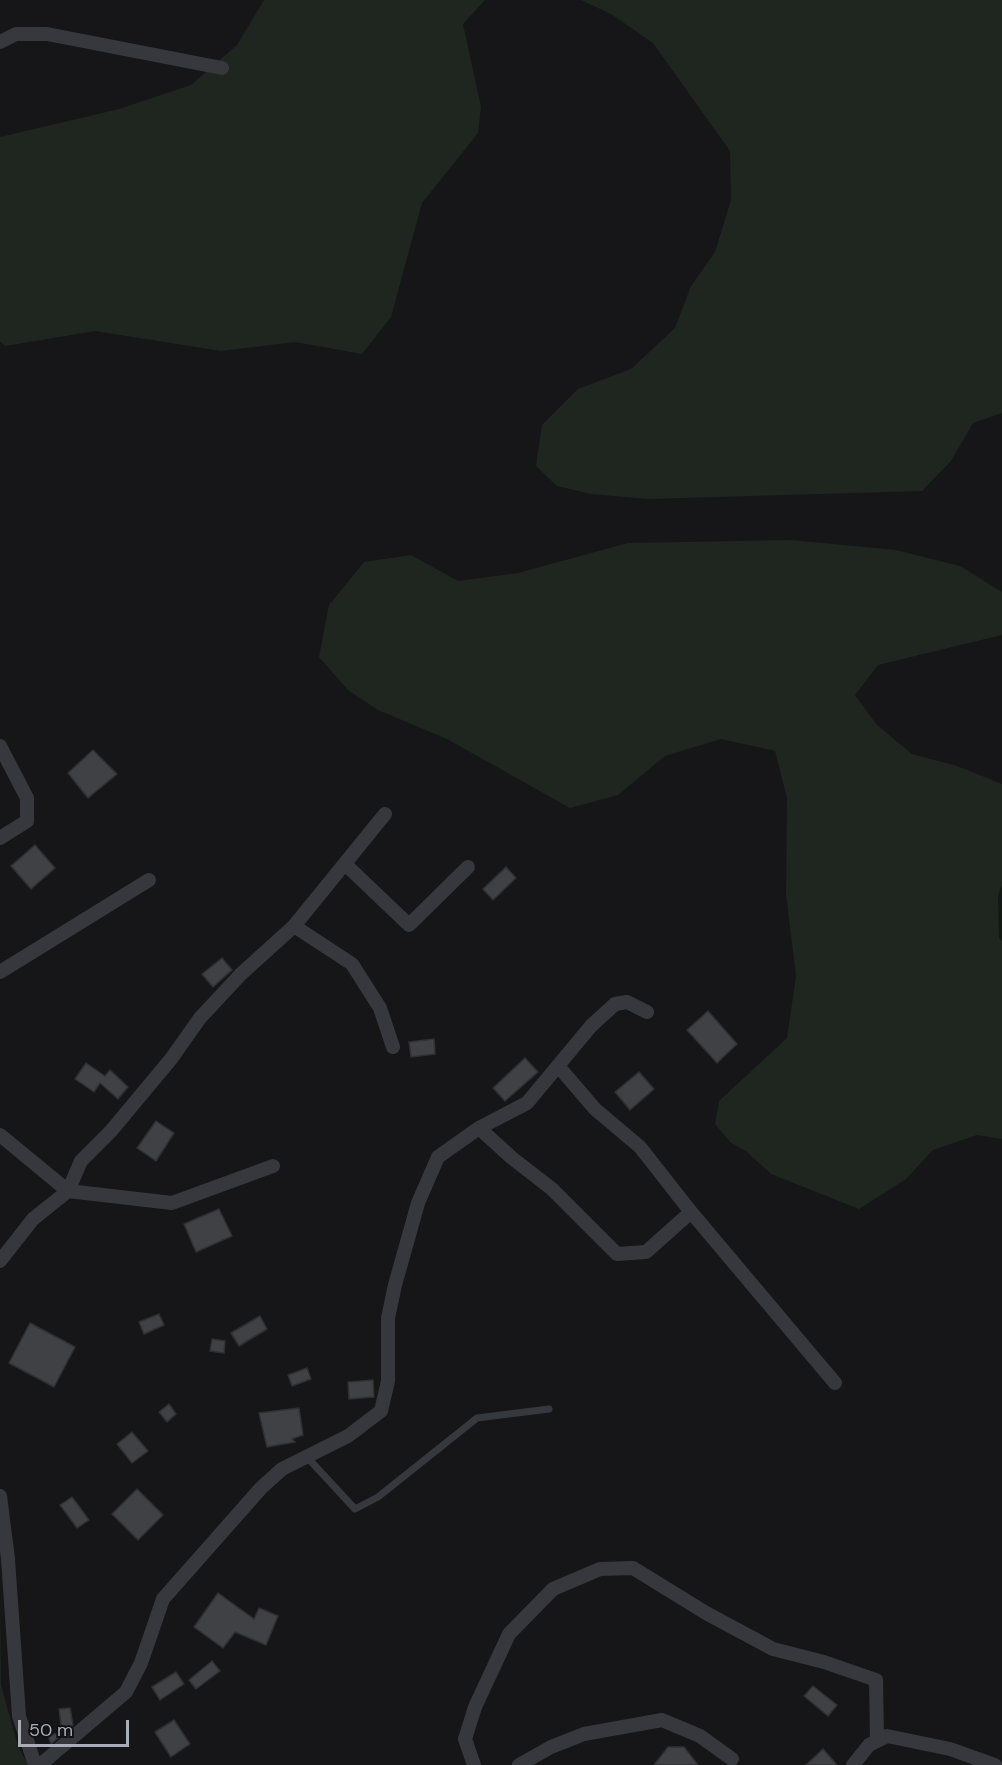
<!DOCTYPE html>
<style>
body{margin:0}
#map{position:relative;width:1002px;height:1765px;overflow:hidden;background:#161618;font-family:"DM Sans",sans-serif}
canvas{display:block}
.scale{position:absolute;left:18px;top:1720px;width:111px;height:27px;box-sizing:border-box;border:3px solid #a8adb8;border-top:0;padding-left:8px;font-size:18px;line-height:21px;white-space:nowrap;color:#a8adb8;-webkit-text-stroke:4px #111113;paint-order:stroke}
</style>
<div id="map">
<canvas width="1002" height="1765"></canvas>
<div class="scale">50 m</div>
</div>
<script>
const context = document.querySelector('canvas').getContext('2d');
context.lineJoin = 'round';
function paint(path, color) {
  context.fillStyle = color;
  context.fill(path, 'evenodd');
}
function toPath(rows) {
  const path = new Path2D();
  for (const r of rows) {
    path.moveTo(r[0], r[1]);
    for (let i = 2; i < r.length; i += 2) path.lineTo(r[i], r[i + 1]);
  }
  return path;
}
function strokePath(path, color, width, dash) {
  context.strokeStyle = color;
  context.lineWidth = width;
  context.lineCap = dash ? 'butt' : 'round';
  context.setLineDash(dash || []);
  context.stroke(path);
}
const green = toPath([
 [264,0,485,0,463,24,481,107,478,133,422,203,391,317,362,354,295,342,221,351,95,331,5,346,0,341,0,137,119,109,191,85,237,45],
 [581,0,1002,0,1002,413,973,423,951,461,922,491,648,499,591,494,557,486,536,466,542,425,578,389,631,369,675,328,691,286,715,252,731,200,730,151,653,43,611,14],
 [791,540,896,550,960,566,1002,592,1002,635,878,665,855,695,877,725,912,754,957,766,1002,784,1002,885,998,895,999,938,1002,941,1002,1139,977,1135,933,1150,906,1179,859,1209,771,1174,747,1152,730,1142,715,1124,719,1101,787,1038,796,976,786,894,787,798,775,751,721,739,665,756,618,795,570,808,447,739,378,710,348,690,319,657,329,605,364,562,411,555,458,581,518,573,628,543],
 [0,1595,1,1685,18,1746,28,1765,0,1765]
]);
const building = toPath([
 [93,750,117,774,88,798,68,773,93,750],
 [35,845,55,868,31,889,11,866,35,845],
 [506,867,516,878,493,900,483,889,506,867],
 [222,958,232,970,213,987,202,974,222,958],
 [708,1011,737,1044,717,1063,687,1030,708,1011],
 [434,1039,435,1054,411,1057,409,1042,434,1039],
 [525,1058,538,1072,505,1101,493,1088,525,1058],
 [86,1063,105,1076,110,1070,128,1087,118,1099,100,1083,94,1092,75,1079,86,1063],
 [639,1072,654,1089,630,1110,615,1092,639,1072],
 [156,1121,174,1133,156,1161,137,1148,156,1121],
 [219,1209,232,1236,196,1252,184,1224,219,1209],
 [159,1314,164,1325,144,1334,139,1322,159,1314],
 [260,1316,267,1329,239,1346,231,1333,260,1316],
 [30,1323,75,1347,54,1387,9,1363,30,1323],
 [212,1339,225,1341,224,1353,210,1351,212,1339],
 [307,1368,311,1379,292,1386,288,1375,307,1368],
 [373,1380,374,1397,349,1399,348,1382,373,1380],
 [169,1404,176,1414,167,1422,159,1412,169,1404],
 [299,1408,303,1435,292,1439,295,1442,267,1447,259,1413,299,1408],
 [132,1432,148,1451,132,1463,117,1444,132,1432],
 [137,1489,163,1515,138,1540,112,1514,137,1489],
 [72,1497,89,1520,77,1528,60,1505,72,1497],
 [218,1593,254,1619,259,1608,278,1616,266,1645,235,1632,223,1648,194,1627,218,1593],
 [212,1661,220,1671,196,1689,189,1680,212,1661],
 [176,1672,184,1684,160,1700,152,1687,176,1672],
 [813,1686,837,1705,828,1716,804,1696,813,1686],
 [70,1708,73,1725,51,1744,48,1736,62,1732,59,1709,70,1708],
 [174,1720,190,1744,171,1757,155,1732,174,1720],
 [668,1747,684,1747,698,1765,654,1765,668,1747],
 [823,1749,837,1765,806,1765,823,1749]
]);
const lane = toPath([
 [306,1456,355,1509,378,1497,477,1418,549,1409]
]);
const street = toPath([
 [0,42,16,34,47,34,222,68],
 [0,746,27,798,27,821,0,838],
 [345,864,409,925,468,867],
 [294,926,352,964,380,1008,393,1047],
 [0,972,149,880],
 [559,1067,595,1109,640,1147,691,1212],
 [479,1128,512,1158,552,1189,617,1254,646,1252,691,1212,835,1383],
 [0,1135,68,1191,172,1203,273,1166],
 [0,1261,33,1219,68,1191,81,1161,111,1131,171,1059,200,1018,241,974,294,926,385,814],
 [0,1496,8,1559,19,1716,35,1765],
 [40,1765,126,1692,141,1663,163,1599,261,1488,282,1469,348,1436,381,1411,388,1381,388,1318,395,1285,418,1203,438,1157,479,1128,527,1103,591,1026,615,1004,627,1002,647,1012],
 [474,1765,465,1739,475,1707,509,1634,553,1589,600,1569,633,1568,706,1613,773,1649,824,1662,876,1680,877,1739],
 [519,1765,551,1747,584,1734,662,1720,700,1736,732,1759],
 [853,1765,869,1745,887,1736,950,1749,995,1765]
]);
paint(green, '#1e261f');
paint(building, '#404145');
strokePath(building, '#303034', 1.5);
strokePath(lane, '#37383d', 7);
strokePath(street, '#37383d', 14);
</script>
